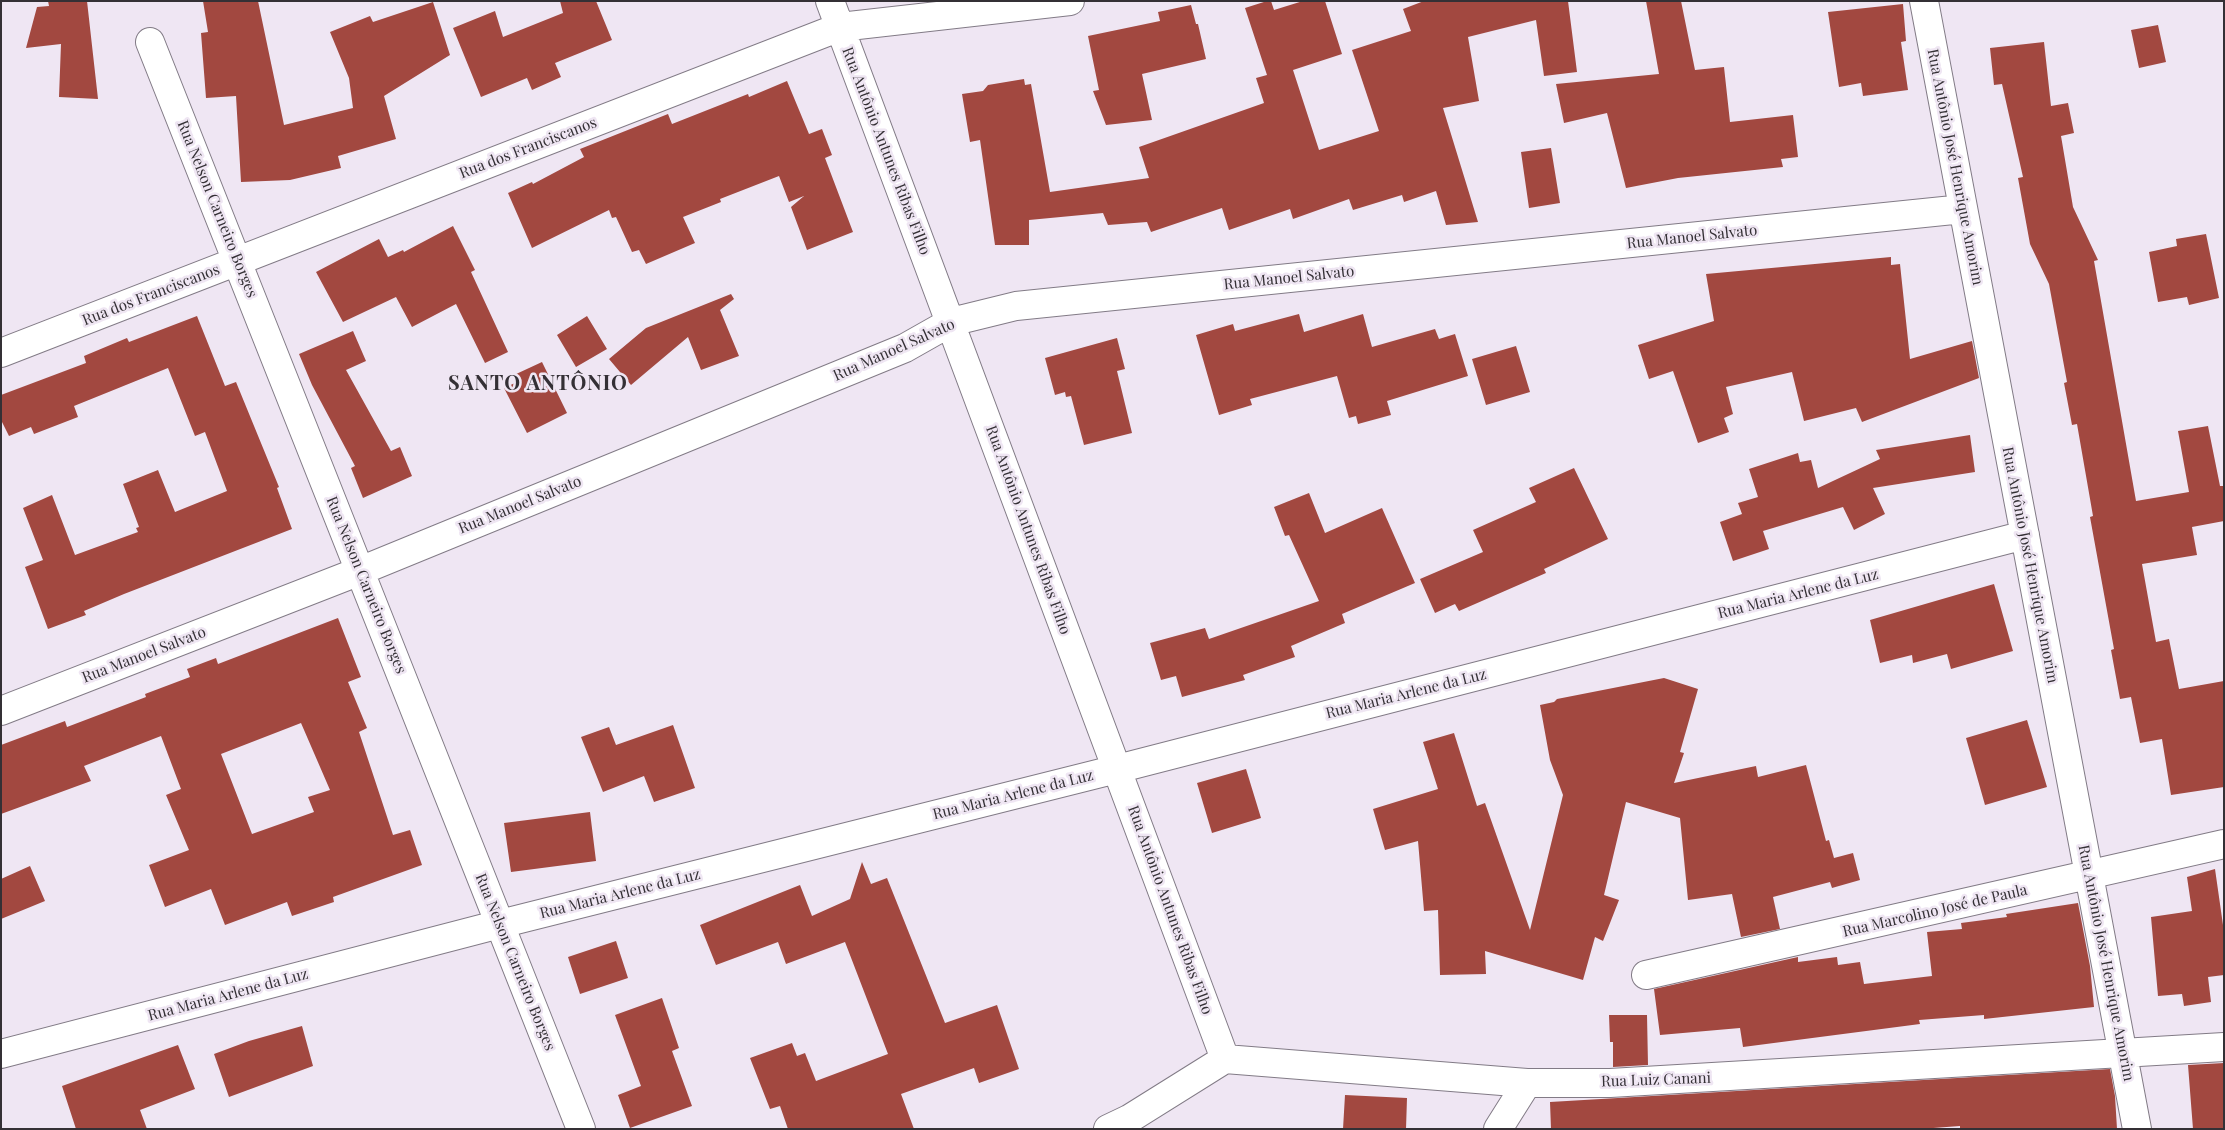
<!DOCTYPE html>
<meta charset="utf-8">
<style>
body{margin:0}
#map{position:relative;width:2225px;height:1130px;overflow:hidden;background:#efe6f3;font-family:"Playfair Display",serif}
canvas{display:block}
.frame{position:absolute;inset:0;border:2px solid #343035;pointer-events:none}
</style>
<div id="map">
<canvas width="2225" height="1130"></canvas>
<div class="frame"></div>
</div>
<script>
const context = document.querySelector('canvas').getContext('2d');
context.lineJoin = 'round';
function paint(path, color) {
  context.fillStyle = color;
  context.fill(path, 'evenodd');
}
function toPath(rows) {
  const path = new Path2D();
  for (const r of rows) {
    path.moveTo(r[0], r[1]);
    for (let i = 2; i < r.length; i += 2) path.lineTo(r[i], r[i + 1]);
  }
  return path;
}
function strokePath(path, color, width, dash) {
  context.strokeStyle = color;
  context.lineWidth = width;
  context.lineCap = dash ? 'butt' : 'round';
  context.setLineDash(dash || []);
  context.stroke(path);
}
function drawText(font, color, halo, rows, align = 'center') {
  context.font = font + ' "Playfair Display",serif';
  context.lineWidth = 5;
  context.setLineDash([]);
  context.textBaseline = 'middle';
  context.strokeStyle = halo;
  context.fillStyle = color;
  for (const [text, x, y, turn = 0] of rows) {
    context.save();
    context.translate(x, y);
    context.rotate((+turn || 0) * Math.PI / 180);
    context.textAlign = isNaN(turn) ? turn : align;
    if (halo) context.strokeText(text, 0, 0);
    context.fillText(text, 0, 0);
    context.restore();
  }
}
const building = toPath([
 [48,1,87,1,98,99,59,97,61,44,26,48,37,7,49,6],
 [203,1,258,1,284,125,353,108,349,78,330,32,370,16,373,22,433,2,450,55,384,96,396,139,338,156,341,168,290,180,241,182,236,96,206,98,201,33,208,32],
 [560,1,596,1,612,40,555,63,561,77,532,90,527,78,481,97,453,28,495,11,503,37,563,13],
 [1267,1,1271,1,1274,10,1303,1,1325,1,1342,54,1293,70,1319,150,1379,131,1352,50,1411,31,1403,9,1424,1,1568,1,1577,72,1544,76,1536,20,1468,37,1479,101,1443,108,1478,222,1446,225,1436,191,1404,202,1402,195,1353,210,1349,199,1293,219,1290,209,1229,230,1222,208,1151,232,1147,222,1108,225,1103,213,1029,220,1029,245,995,245,980,140,970,142,962,94,983,91,988,85,1024,79,1025,85,1031,84,1050,192,1149,178,1139,147,1264,103,1256,78,1267,75,1245,8],
 [1646,1,1681,1,1695,70,1724,67,1730,122,1793,115,1798,157,1781,159,1783,167,1678,178,1626,188,1607,113,1564,123,1556,84,1659,74],
 [1903,4,1906,41,1901,42,1908,90,1863,96,1861,83,1839,87,1828,12],
 [1191,5,1196,24,1198,24,1206,59,1142,74,1152,120,1106,125,1093,91,1099,90,1088,36,1160,21,1158,12],
 [2158,25,2166,62,2139,68,2131,30],
 [2044,42,2051,106,2068,103,2074,133,2061,136,2073,207,2098,260,2094,261,2136,501,2189,492,2178,431,2208,426,2220,486,2224,486,2224,521,2192,527,2197,555,2142,564,2156,642,2169,639,2179,689,2224,681,2224,787,2171,795,2162,739,2140,743,2131,697,2120,699,2111,650,2114,649,2090,517,2093,516,2077,424,2072,425,2064,383,2067,382,2049,284,2030,244,2018,178,2023,177,2002,84,1994,85,1990,48],
 [787,81,809,134,822,129,832,155,825,158,853,232,807,250,791,207,804,196,789,202,779,176,720,199,721,202,683,217,695,243,646,264,639,250,632,252,616,217,612,218,609,210,532,248,508,193,532,182,533,184,584,157,580,149,668,114,672,124,748,94,749,97],
 [1551,148,1560,203,1529,208,1521,152],
 [453,226,475,270,471,272,508,352,485,363,456,304,412,327,396,297,343,322,316,272,379,239,388,257,403,250,404,252],
 [2206,234,2219,298,2189,305,2187,297,2158,302,2149,252,2177,246,2176,239],
 [1891,257,1891,265,1900,264,1910,359,1972,341,1979,378,1862,422,1856,408,1804,421,1792,372,1726,387,1733,414,1724,418,1729,432,1698,443,1673,371,1649,379,1638,345,1714,321,1706,274],
 [731,294,734,299,720,310,739,356,701,370,688,337,631,385,609,359,646,328],
 [1299,314,1304,332,1363,314,1372,347,1435,329,1439,339,1455,334,1468,376,1387,401,1391,415,1358,424,1356,416,1349,418,1337,376,1250,399,1252,405,1219,415,1196,335,1233,324,1235,331],
 [197,316,225,386,236,382,279,487,277,488,292,529,124,594,84,611,86,615,48,629,25,567,43,560,23,508,52,495,75,555,138,532,136,528,139,527,123,484,158,470,175,512,227,491,205,432,195,436,168,368,74,406,78,417,34,434,31,427,9,436,1,420,1,395,86,363,84,356,127,338,129,342],
 [587,316,607,349,576,367,557,335],
 [353,331,366,361,346,370,391,451,400,447,412,476,363,498,351,468,355,466,312,385,299,354],
 [1117,338,1125,369,1117,371,1132,433,1084,445,1071,396,1066,397,1065,392,1055,395,1045,358],
 [1516,346,1530,392,1486,405,1472,359],
 [542,362,567,413,527,433,504,388,517,382,514,375],
 [1970,435,1975,472,1873,488,1885,514,1854,530,1843,507,1763,531,1769,549,1733,561,1720,522,1742,514,1738,503,1758,497,1749,469,1798,453,1800,462,1811,460,1818,488,1880,459,1876,450],
 [1574,468,1608,539,1544,569,1546,573,1459,611,1455,604,1435,613,1420,579,1483,552,1473,530,1536,502,1529,488],
 [1309,493,1325,533,1382,508,1415,583,1342,614,1345,623,1291,646,1295,657,1243,675,1245,680,1182,697,1176,676,1161,680,1150,643,1205,628,1209,639,1319,601,1289,535,1285,536,1274,507],
 [1994,584,2013,651,1951,669,1947,654,1913,663,1912,655,1880,663,1870,620],
 [338,618,361,677,348,682,367,728,359,732,393,835,410,830,422,865,333,897,334,902,292,916,287,902,225,925,211,889,165,907,149,865,189,850,166,795,181,789,161,736,84,766,91,781,1,814,1,745,65,721,67,727,146,697,145,694,190,677,187,669,216,658,218,664],
 [301,723,330,790,308,797,314,812,252,834,221,754],
 [1664,678,1698,689,1680,752,1684,753,1674,783,1756,766,1758,777,1806,765,1826,841,1829,840,1834,858,1853,853,1860,880,1832,888,1830,882,1773,897,1780,929,1741,937,1732,894,1688,900,1680,818,1626,802,1604,895,1619,900,1603,941,1595,937,1583,980,1485,951,1486,974,1440,975,1438,910,1424,911,1418,841,1385,850,1373,809,1438,789,1423,742,1454,733,1477,806,1485,803,1530,930,1563,795,1550,760,1540,705,1554,702,1557,699],
 [2027,720,2047,787,1985,805,1966,738],
 [673,725,695,788,654,802,644,776,603,792,581,737,609,727,616,745],
 [1246,769,1261,818,1212,833,1197,783],
 [590,812,596,861,511,872,504,823],
 [862,862,871,884,887,878,945,1023,997,1005,1019,1069,979,1083,974,1068,901,1094,914,1129,788,1129,780,1106,770,1109,750,1058,792,1043,797,1056,805,1053,816,1081,888,1054,845,942,786,964,778,942,716,965,700,925,800,885,812,916,850,899],
 [30,866,45,901,1,919,1,879],
 [2215,869,2224,932,2224,975,2208,977,2211,1002,2184,1006,2182,994,2158,996,2151,917,2192,911,2187,877],
 [2078,903,2090,966,2094,1007,1984,1019,1984,1015,1919,1020,1920,1024,1743,1047,1740,1028,1660,1035,1654,989,1798,957,1798,962,1837,957,1838,965,1860,962,1864,984,1932,976,1927,932,1962,929,1961,923,2007,917,2006,914],
 [616,941,628,978,580,994,568,957],
 [662,998,679,1048,672,1051,692,1106,630,1128,618,1095,641,1086,615,1015],
 [1609,1015,1647,1015,1648,1065,1613,1067,1613,1042,1610,1042],
 [302,1026,313,1066,229,1097,214,1054,249,1041],
 [178,1045,195,1089,140,1110,147,1129,76,1129,62,1086],
 [2224,1063,2224,1129,2193,1129,2188,1065],
 [2110,1069,2115,1096,2117,1129,1960,1129,1960,1126,1920,1129,1551,1129,1550,1102],
 [1345,1095,1407,1098,1406,1129,1343,1129]
]);
const minor = toPath([
 [830,1,1225,1059],
 [1924,1,2137,1129],
 [150,42,581,1129],
 [1,353,840,27,1070,1],
 [1,711,360,571,905,348,951,322,1016,306,1963,209],
 [1646,975,2224,844],
 [1,1054,500,924,1117,769,2025,535],
 [1108,1129,1129,1119,1225,1059,1527,1083,1610,1083,2224,1047],
 [1498,1129,1527,1083]
]);
const streetNames = [
 ["Rua dos Franciscanos",528,148,-21],
 ["Rua Antônio Antunes Ribas Filho",886,151,69],
 ["Rua Antônio José Henrique Amorim",1955,167,79],
 ["Rua Nelson Carneiro Borges",217,209,68],
 ["Rua Manoel Salvato",1692,237,-6],
 ["Rua Manoel Salvato",1289,278,-6],
 ["Rua dos Franciscanos",151,295,-21],
 ["Rua Manoel Salvato",894,350,-24],
 ["Rua Manoel Salvato",520,505,-22],
 ["Rua Antônio Antunes Ribas Filho",1028,530,70],
 ["Rua Antônio José Henrique Amorim",2030,565,79],
 ["Rua Nelson Carneiro Borges",366,585,68],
 ["Rua Maria Arlene da Luz",1798,594,-14],
 ["Rua Manoel Salvato",144,655,-21],
 ["Rua Maria Arlene da Luz",1406,694,-14],
 ["Rua Maria Arlene da Luz",1013,795,-14],
 ["Rua Maria Arlene da Luz",620,894,-14],
 ["Rua Antônio Antunes Ribas Filho",1170,910,70],
 ["Rua Marcolino José de Paula",1935,911,-13],
 ["Rua Nelson Carneiro Borges",515,962,68],
 ["Rua Antônio José Henrique Amorim",2106,963,79],
 ["Rua Maria Arlene da Luz",228,995,-15],
 ["Rua Luiz Canani",1656,1080,-2]
];
const districtNames = [
 ["SANTO ANTÔNIO",538,384]
];
paint(building, '#a24840');
strokePath(minor, '#827b86', 30);
strokePath(minor, '#fff', 28);
drawText('15px', '#343035', '#efe6f3', streetNames);
context.letterSpacing = '1px';
drawText('bold 20px', '#343035', '#efe6f3', districtNames);
context.letterSpacing = '0px';
</script>
